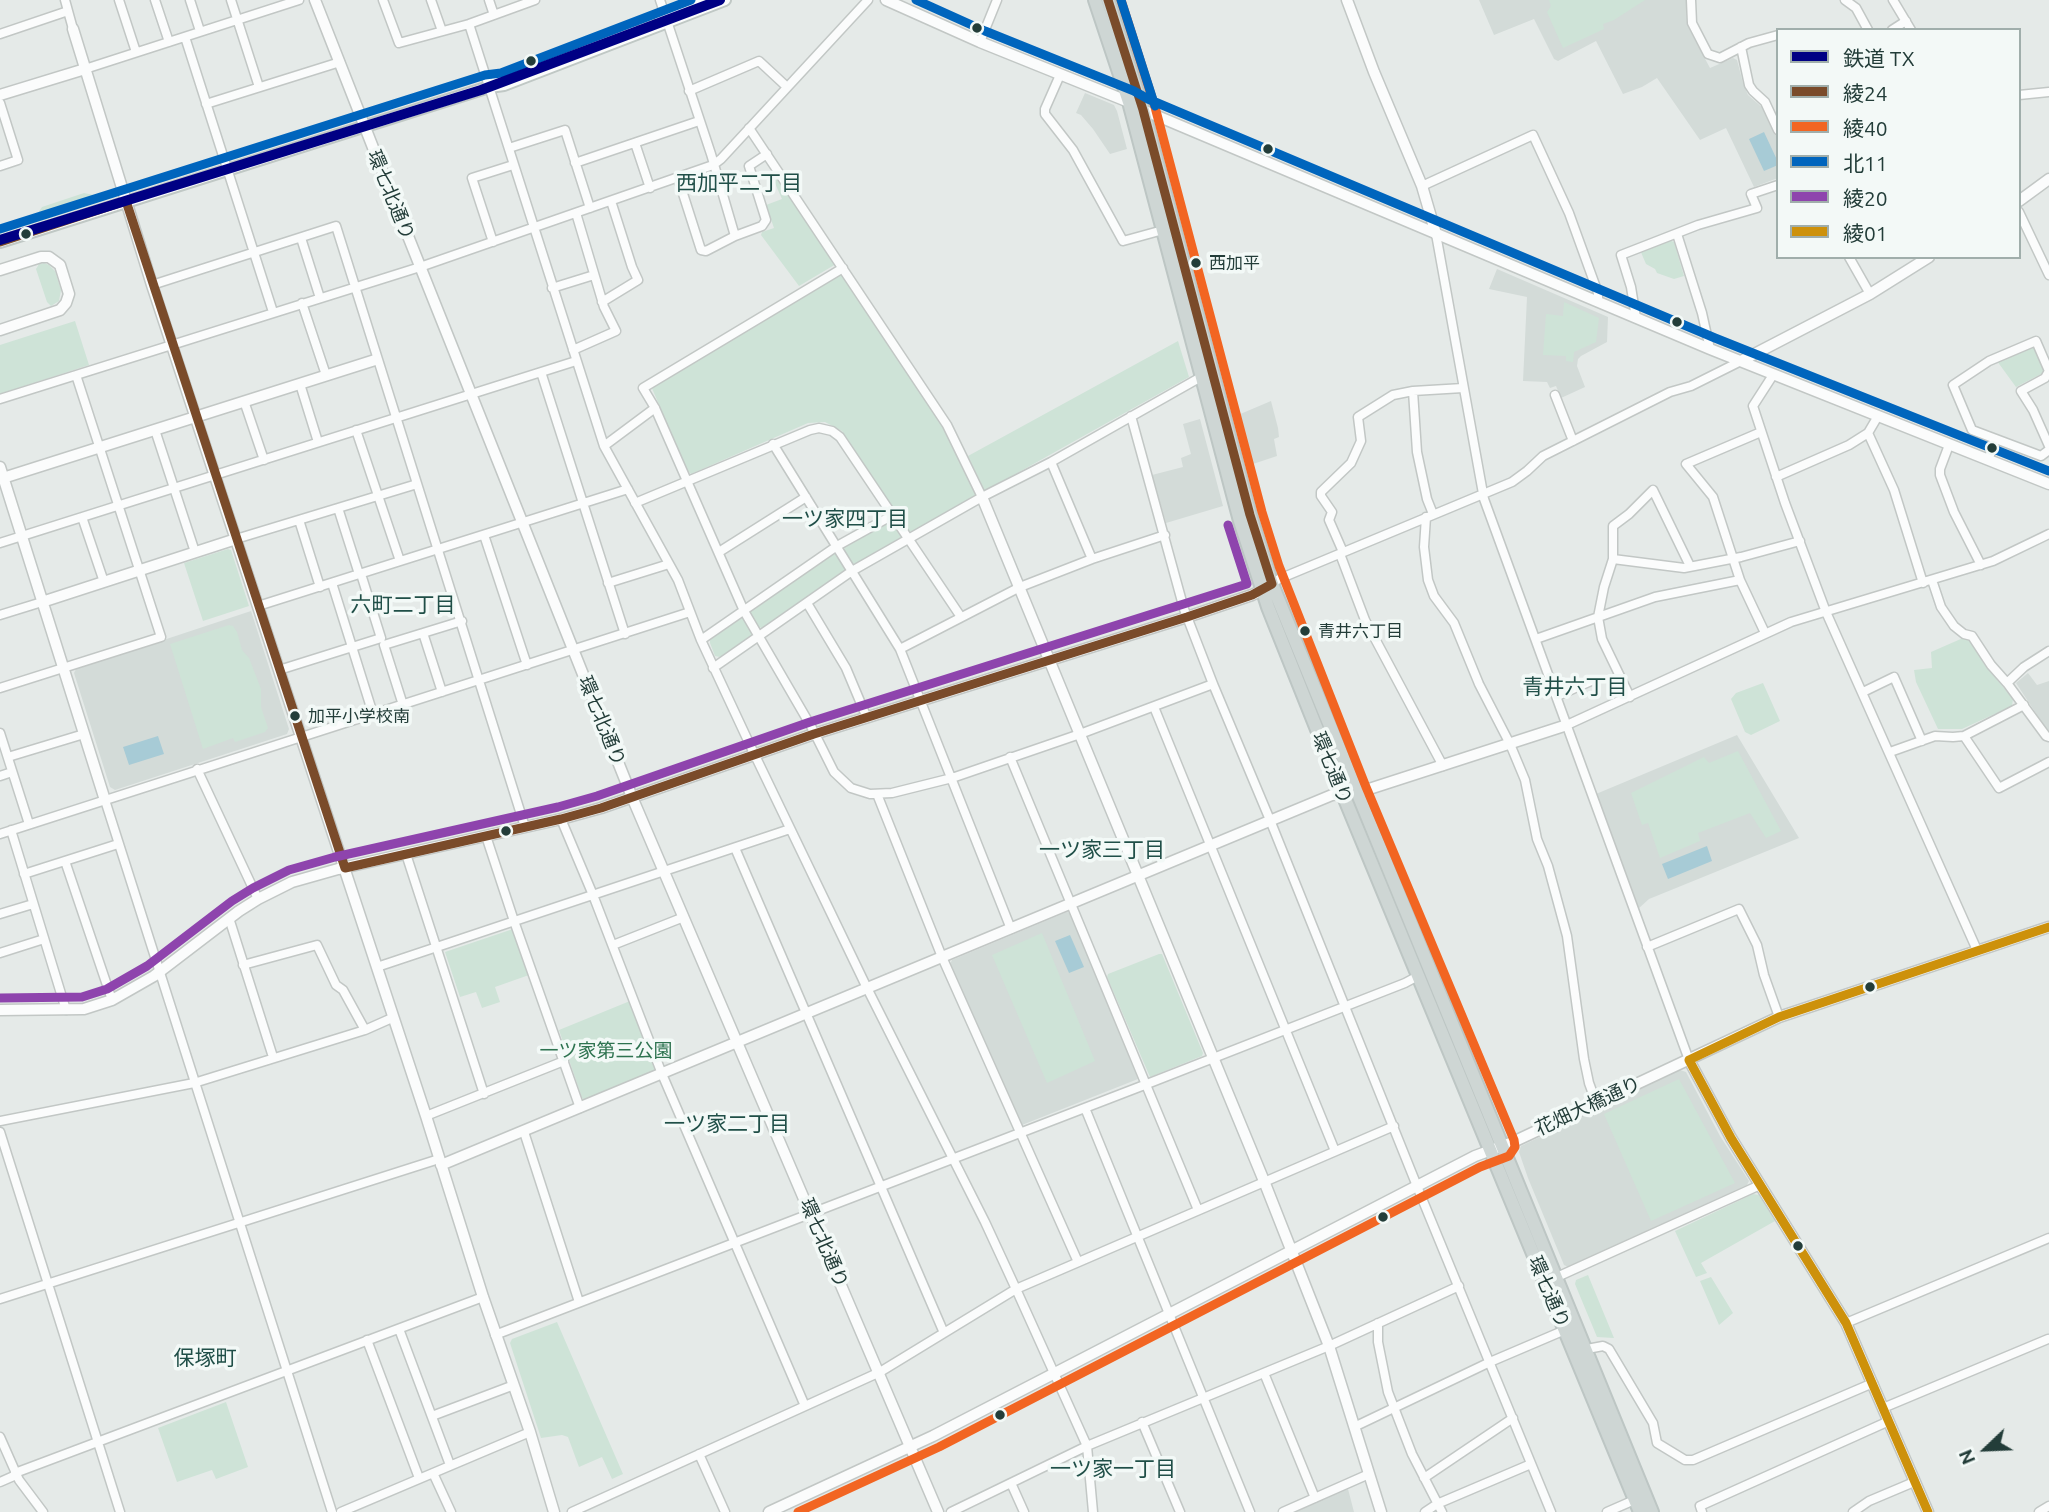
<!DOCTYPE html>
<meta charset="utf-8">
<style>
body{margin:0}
#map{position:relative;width:2049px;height:1512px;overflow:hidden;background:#e5eae8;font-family:Ubuntu,"Noto Sans JP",sans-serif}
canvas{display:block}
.legend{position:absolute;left:1776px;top:28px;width:245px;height:231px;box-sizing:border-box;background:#f3f9f7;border:2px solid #a0aeab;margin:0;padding:9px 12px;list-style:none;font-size:21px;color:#233d39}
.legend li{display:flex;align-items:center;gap:14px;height:35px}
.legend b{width:35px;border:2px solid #a0aeab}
.north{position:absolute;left:1951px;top:1414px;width:70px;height:70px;-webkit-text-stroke:5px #f3f9f7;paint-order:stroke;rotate:247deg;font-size:19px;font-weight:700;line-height:28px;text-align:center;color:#233d39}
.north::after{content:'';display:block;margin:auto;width:24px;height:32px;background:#233d39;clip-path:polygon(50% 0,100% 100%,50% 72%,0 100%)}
</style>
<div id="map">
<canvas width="2049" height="1512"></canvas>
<ul class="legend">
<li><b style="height:9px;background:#000084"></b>鉄道 TX</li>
<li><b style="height:9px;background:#7a4b2a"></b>綾24</li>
<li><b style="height:9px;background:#f26522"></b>綾40</li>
<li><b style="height:9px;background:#0065bd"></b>北11</li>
<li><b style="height:9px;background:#8e44ad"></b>綾20</li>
<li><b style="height:9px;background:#cd910b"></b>綾01</li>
</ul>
<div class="north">N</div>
</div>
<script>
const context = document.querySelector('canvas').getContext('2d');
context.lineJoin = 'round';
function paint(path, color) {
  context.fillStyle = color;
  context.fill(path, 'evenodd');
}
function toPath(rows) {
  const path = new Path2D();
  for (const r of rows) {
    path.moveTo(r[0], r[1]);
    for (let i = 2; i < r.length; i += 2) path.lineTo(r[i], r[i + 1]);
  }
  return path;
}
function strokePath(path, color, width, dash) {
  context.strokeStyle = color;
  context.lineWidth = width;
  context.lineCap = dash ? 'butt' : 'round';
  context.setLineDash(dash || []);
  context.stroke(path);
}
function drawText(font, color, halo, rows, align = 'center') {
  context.font = font + ' Ubuntu,"Noto Sans JP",sans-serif';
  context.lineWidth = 7;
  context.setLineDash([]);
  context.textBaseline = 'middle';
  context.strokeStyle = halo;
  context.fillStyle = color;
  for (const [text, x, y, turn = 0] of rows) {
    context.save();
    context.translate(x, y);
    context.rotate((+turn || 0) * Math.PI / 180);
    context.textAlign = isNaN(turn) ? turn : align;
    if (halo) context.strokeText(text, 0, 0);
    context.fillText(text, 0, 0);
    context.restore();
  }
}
const built = toPath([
 [1479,0,1686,0,1687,25,1710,68,1733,58,1737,60,1743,83,1748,95,1764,109,1778,139,1778,178,1754,187,1726,128,1700,140,1657,78,1642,87,1623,94,1596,41,1558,61,1554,59,1534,19,1494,35],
 [1085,93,1114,105,1117,111,1127,149,1110,154,1093,129,1081,115,1076,113],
 [1497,269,1608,317,1607,342,1581,356,1578,359,1577,366,1585,387,1561,398,1556,386,1550,388,1547,382,1523,381,1527,297,1489,289],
 [1271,401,1278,428,1279,437,1274,439,1277,456,1250,465,1238,415],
 [1200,419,1223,506,1166,523,1152,475,1183,467,1181,458,1191,454,1183,424],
 [251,611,289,729,287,734,115,790,110,787,74,673,76,669],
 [2028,673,2037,685,2049,681,2049,733,2016,683],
 [1737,735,1799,838,1649,899,1638,909,1596,794],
 [1067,912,1071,913,1138,1079,1022,1125,950,964,952,960],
 [1680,1070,1686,1072,1720,1136,1749,1181,1747,1185,1568,1267,1564,1265,1528,1178,1519,1152,1521,1146],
 [1348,1489,1354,1512,1294,1512]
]);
const green = toPath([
 [1549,0,1645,0,1614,20,1603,24,1604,29,1563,48,1547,12,1551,6],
 [779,175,836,264,799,286,761,235,762,232,774,228,766,205,782,199,774,181],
 [84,193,94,195,97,200,52,214,36,216,42,207],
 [1669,240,1674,242,1684,276,1674,279,1657,273,1655,269,1646,264,1640,250],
 [44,263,49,265,55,271,61,290,59,301,51,306,47,302,36,269,39,264],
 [843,272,945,425,977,493,977,497,915,532,908,531,842,431,825,422,808,423,691,474,687,470,651,386],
 [1564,302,1599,318,1596,342,1574,352,1573,362,1566,361,1566,356,1543,355,1546,314,1563,316],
 [75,321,89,365,0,394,0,345],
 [1178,341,1189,377,987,490,984,490,968,456],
 [2033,347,2044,368,2043,373,2016,387,1997,361],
 [890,521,895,522,903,534,901,540,856,564,851,563,844,550,845,546],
 [228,549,231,550,249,606,203,621,184,563],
 [832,553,838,554,846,567,844,572,762,628,758,627,750,614,751,608],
 [740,617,745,618,753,630,753,635,720,657,715,656,710,643,710,639],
 [229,625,233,626,237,632,242,650,249,658,261,689,261,707,268,728,265,732,235,742,233,738,203,749,170,644],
 [1963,638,1970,638,1984,664,2013,699,2012,706,1962,729,1938,729,1916,682,1914,670,1932,668,1931,652],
 [1763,683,1780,721,1751,735,1745,732,1731,699,1736,693],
 [1738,751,1781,831,1766,838,1750,813,1698,833,1700,841,1660,858,1648,823,1642,825,1631,793,1704,757,1709,763],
 [513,929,529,975,495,987,500,1002,482,1008,476,992,460,997,445,952],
 [1042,933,1095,1061,1047,1083,992,955],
 [1159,954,1162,954,1203,1053,1202,1056,1150,1077,1107,977,1108,974],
 [630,1001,655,1068,653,1072,620,1087,611,1089,585,1100,582,1098,559,1030],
 [1679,1079,1735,1183,1651,1221,1604,1114],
 [1753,1194,1759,1195,1775,1221,1701,1263,1707,1273,1696,1277,1675,1231],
 [1588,1275,1614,1338,1597,1337,1575,1284,1576,1280],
 [1711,1277,1733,1313,1719,1325,1700,1281],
 [557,1322,623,1474,612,1479,602,1457,579,1467,568,1437,562,1435,541,1438,510,1343,512,1339],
 [226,1402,248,1467,216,1479,212,1470,177,1482,158,1428]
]);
const water = toPath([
 [1764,132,1778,162,1778,165,1764,171,1749,139],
 [158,736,164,754,129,765,123,747],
 [1707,846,1712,861,1668,879,1662,864],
 [1070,935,1084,967,1069,973,1055,941]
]);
const minor = toPath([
 [65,0,73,29],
 [119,0,136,52],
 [155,0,169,42],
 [190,0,200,31],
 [231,0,259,87],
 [383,0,399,43,469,24,535,0],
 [431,0,442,31],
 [489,0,494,15],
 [660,0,711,154,735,236,762,226,766,220,749,166,767,154],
 [1691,0,1692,23,1708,54,1720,58,1749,43,1778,35],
 [1845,0,1856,8,1868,30],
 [1893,0,1911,30],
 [469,24,604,446,678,580,701,640,750,745,867,988,985,1222,1016,1289,1087,1446,1093,1512],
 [1892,30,1906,21],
 [0,34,68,11],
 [185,37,273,312],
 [980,42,997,0],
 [1741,47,1749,85,1753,91,1765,102,1778,130],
 [85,69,299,0],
 [1060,75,1045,109,1045,114,1073,150,1123,241,1163,230],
 [689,91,759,61,787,87],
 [2019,95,2049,92],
 [0,103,18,160,0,166],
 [206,104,340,62],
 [749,128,947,425,982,497],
 [635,143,650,188],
 [509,148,565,130,590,208],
 [575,163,699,121],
 [678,178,701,250,706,251,735,236],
 [1422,186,1533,135,1569,213,1598,293,1598,302],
 [2019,212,2049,275],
 [1436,234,1484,499,1689,1060],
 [1677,234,1702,313,1710,349],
 [301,238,320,298],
 [493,242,472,178,513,165],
 [1849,257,1870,294],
 [843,268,643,388,655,408,744,611,812,728,834,772,851,788,870,794,892,793,952,778,1080,734,1213,684],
 [152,285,336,226,525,827],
 [552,288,594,275],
 [602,302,638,280,632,267,611,201],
 [302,303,326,375],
 [1636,318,1631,287,1621,255,1698,225,1757,208,1751,194,1778,185],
 [573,350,616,331,604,307,576,213],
 [541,372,625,634],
 [1773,375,1753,406,1785,503,1826,612,1977,950],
 [300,384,318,442],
 [1413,391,1417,452,1427,499,1433,514],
 [1555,395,1573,441],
 [0,399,420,267,713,165,721,159,868,0],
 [244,401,264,460],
 [1131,416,1184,609,1213,684,1270,820,1421,1196,1551,1512],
 [155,430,195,552],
 [356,430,400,561],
 [1868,433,1894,490,1923,583],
 [773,444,900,649,1011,929],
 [1949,445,1940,469,1940,475,1954,512,1981,565],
 [604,446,655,408],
 [2049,446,2033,410,2021,391,2045,378,2049,371,2036,341,1989,361,1953,385,1972,430,2041,456,2049,450],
 [1988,460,1996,439],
 [1051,462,1092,559],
 [1776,477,1849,445,1868,433,1878,416],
 [635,503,810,430,819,428,832,431,840,437,961,617],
 [338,508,359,574],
 [82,517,104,582],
 [1426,517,1424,547,1428,580,1434,596,1454,623,1479,684,1510,744,1525,780,1537,839,1548,866,1567,936,1584,1059,1589,1083,1596,1102],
 [299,520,320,587],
 [484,535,527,665],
 [236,539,417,484],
 [0,543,576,361],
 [719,552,806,497],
 [1343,552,1329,520,1332,512,1321,496,1321,492,1351,463,1361,441,1358,417,1393,395,1413,391,1463,388],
 [1340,554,1365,620,1443,766],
 [1613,559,1684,568,1741,557,1800,541],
 [1740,580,1713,497,1686,464,1761,432],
 [1932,580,1941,607,1954,626,1964,634,1972,636,1991,665,2007,683,2046,736,2049,737],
 [332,583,373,714],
 [608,583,669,564],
 [1272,584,1279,579,1512,482,1527,471,1543,456,1670,392,1691,386,1741,361],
 [807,603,846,668,867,718],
 [258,606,628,489],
 [0,615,42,602],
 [423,633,442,692],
 [1536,639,1655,597,1740,580,1765,633],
 [701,640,837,546,893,515],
 [900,649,1020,587,1092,559,1165,535],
 [713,668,852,571,982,497,1051,462,1201,377],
 [279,670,381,638,361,574],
 [2007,683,2024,667,2049,651],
 [0,688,161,637,76,375],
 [1863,692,1894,677,1922,741],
 [1557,696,1591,681],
 [1630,697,1602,639,1598,617,1604,587,1613,559,1613,526,1629,514,1653,490,1690,566],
 [403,705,384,645,462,621],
 [1154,707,1335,1151],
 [1567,725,1791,622,1993,561,2049,534],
 [0,733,29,824],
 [1964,736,1999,788,2049,762],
 [1890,752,1935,736,1953,737,1964,736,2024,705],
 [8,757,84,734],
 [1010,757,1198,1210],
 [197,769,258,899],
 [0,776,12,772],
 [877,794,942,957,1078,1262],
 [104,797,332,1512],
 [561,819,593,895,662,1074,805,1406],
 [11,830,66,1010],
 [0,834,690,612],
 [486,836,514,921,580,1108],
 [735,848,944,1333],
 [406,854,484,1094],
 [65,861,112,1000],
 [24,874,118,844],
 [0,914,33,904],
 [229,918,273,1057],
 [613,945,684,917],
 [1647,947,1739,909,1757,945,1764,975,1779,1017],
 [0,953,44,939],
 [243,965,317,945,336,985,343,990,365,1030],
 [377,967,790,829],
 [1085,1108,1250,1512],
 [426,1116,564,1061],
 [0,1121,194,1083,365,1030,392,1018],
 [0,1132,120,1512],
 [524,1132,579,1302],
 [1557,1277,1760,1185],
 [0,1299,439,1159],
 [1378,1323,1378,1342,1388,1392,1412,1454,1442,1512],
 [1846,1323,2049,1238],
 [399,1329,450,1465],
 [495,1335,1147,1084,1405,983,1418,976],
 [367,1340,419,1478],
 [1587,1349,1603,1346,1609,1349,1653,1423,1657,1443,1685,1460,1693,1460,1873,1383],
 [1264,1373,1315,1498],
 [1883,1408,2048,1339],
 [432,1416,514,1385],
 [1142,1422,1180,1512],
 [1354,1427,1490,1362,1565,1330],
 [0,1437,19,1480,43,1512],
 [699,1454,725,1512],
 [15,1473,483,1297],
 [433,1473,451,1512],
 [1424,1478,1513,1418],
 [0,1482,16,1475],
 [1011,1483,1024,1512],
 [341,1512,530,1432],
 [572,1512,880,1372,1016,1289,1394,1126],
 [951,1512,1087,1446,1329,1346,1459,1286],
 [1283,1512,1369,1474],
 [1425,1512,1437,1504,1531,1464],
 [1607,1512,1639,1498],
 [1702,1512,1700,1506,1889,1421],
 [1853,1512,1869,1501,1914,1482],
 [2039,1512,2049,1506]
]);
const tertiary = toPath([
 [315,0,394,201,632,797,938,1512],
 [886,0,980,42,1129,102,1143,110,1710,349,2049,484],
 [1347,0,1374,72,1422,186,1436,234],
 [73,29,152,285,426,1116,483,1297,530,1432,554,1512],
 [0,95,85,69],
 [2019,201,2049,179],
 [0,270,41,257,49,257,60,265,69,294,66,303,60,310,0,330],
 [1741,361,1870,294,1929,257],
 [0,467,104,797],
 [3,478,375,360],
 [982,497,1264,1181,1329,1346,1381,1512],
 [42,602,236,539],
 [0,1010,84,1009,112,1000,154,976,239,911,258,899,292,882,338,869,561,819,601,808,814,734,1187,617,1252,595,1268,587],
 [1689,1060,1731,1138,1846,1323,1928,1512],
 [441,1165,1332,795,1366,790,1567,725],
 [769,1512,933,1436,1475,1156,1513,1142,1779,1017,2049,927]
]);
const secondary = toPath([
 [660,17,702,0],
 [491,85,501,78,632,28],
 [0,242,489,87,504,85,725,0]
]);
const primary = toPath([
 [1095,0,1129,102,1240,521,1268,607,1342,792,1640,1512],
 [1108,0,1143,110,1250,515,1272,584,1652,1512]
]);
const bus1 = toPath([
 [126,201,345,868],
 [0,242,126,201],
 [345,868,561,819,601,808,814,734,1187,617,1252,595,1272,584,1250,515,1143,110,1108,0]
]);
const bus2 = toPath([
 [798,1512,939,1447,1480,1167,1509,1156,1515,1147,1514,1140,1366,787,1279,566,1262,512,1155,107,1121,0]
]);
const bus3 = toPath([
 [916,0,985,31,1134,91,1148,99,1715,338,2049,471],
 [1121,0,1155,106],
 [0,229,485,75,501,73,691,0]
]);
const bus4 = toPath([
 [0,998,82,997,107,989,147,966,232,901,253,888,289,870,335,857,558,807,597,796,810,722,1247,584,1228,525]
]);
const bus5 = toPath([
 [1689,1060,1731,1138,1846,1323,1928,1512],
 [1689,1060,1779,1017,2049,927]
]);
const rail1 = toPath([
 [0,240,481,90,720,0]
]);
const markers = [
 [977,28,6,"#233d39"],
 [531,61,6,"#233d39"],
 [1268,149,6,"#233d39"],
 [26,234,6,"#233d39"],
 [1196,263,6,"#233d39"],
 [1677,322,6,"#233d39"],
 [1992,448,6,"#233d39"],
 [1305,631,6,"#233d39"],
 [295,716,6,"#233d39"],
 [506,831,6,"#233d39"],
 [1870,987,6,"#233d39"],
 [1383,1217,6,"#233d39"],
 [1798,1246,6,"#233d39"],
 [1000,1415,6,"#233d39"]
];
const busNames = [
 ["西加平",1209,263],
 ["青井六丁目",1318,631],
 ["加平小学校南",308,716]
];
const streetNames = [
 ["環七北通り",391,195,68],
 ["環七北通り",602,721,68],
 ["環七通り",1332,768,68],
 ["花畑大橋通り",1588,1106,-25],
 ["環七北通り",824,1243,67],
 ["環七通り",1549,1292,67]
];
const parkNames = [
 ["一ツ家第三公園",606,1051]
];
const neighbourhoodNames = [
 ["西加平二丁目",739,183],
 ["一ツ家四丁目",845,519],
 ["六町二丁目",403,605],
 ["青井六丁目",1575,687],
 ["一ツ家三丁目",1102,850],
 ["一ツ家二丁目",727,1124],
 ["保塚町",205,1358],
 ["一ツ家一丁目",1113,1469]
];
paint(built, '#d3dbd8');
paint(green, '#cee3d7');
paint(water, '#a7cbd6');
strokePath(minor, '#c2c7c5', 11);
strokePath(tertiary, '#c2c7c5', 13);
strokePath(secondary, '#c0c8c5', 14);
strokePath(primary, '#bdc6c4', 16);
strokePath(minor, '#fbfcfc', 8);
strokePath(tertiary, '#fbfcfc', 10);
strokePath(secondary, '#fbfcfc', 10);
strokePath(primary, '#ced6d4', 12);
strokePath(bus1, '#7a4b2a', 9);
strokePath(bus2, '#f26522', 9);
strokePath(bus3, '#0065bd', 9);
strokePath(bus4, '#8e44ad', 9);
strokePath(bus5, '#cd910b', 9);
strokePath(rail1, '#000084', 10);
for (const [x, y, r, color] of markers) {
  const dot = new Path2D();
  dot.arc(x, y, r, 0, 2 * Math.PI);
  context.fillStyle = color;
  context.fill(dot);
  strokePath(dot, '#f3f9f7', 2.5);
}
drawText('17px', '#233d39', '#f3f9f7', busNames, 'left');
drawText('19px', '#233d39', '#f3f9f7', streetNames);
drawText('19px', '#2e7350', '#f3f9f7', parkNames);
drawText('21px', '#204f48', '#f3f9f7', neighbourhoodNames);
</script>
